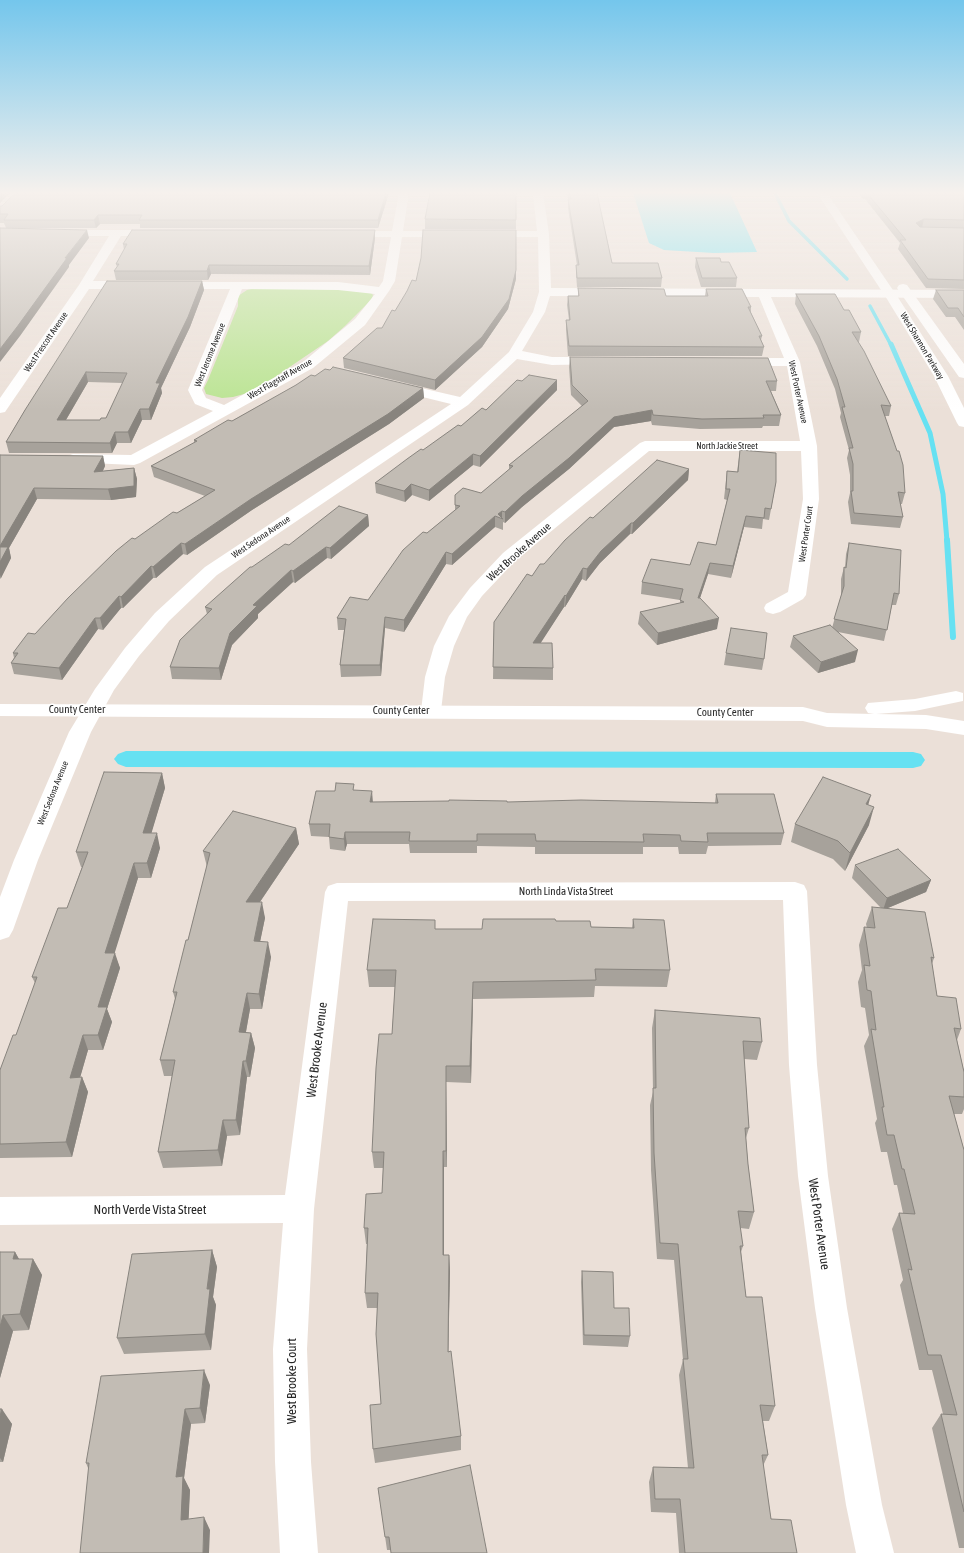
<!DOCTYPE html>
<style>
body{margin:0}
canvas{display:block;background:#ebe0d8}
</style>
<canvas width="964" height="1553"></canvas>
<script>
const context = document.querySelector('canvas').getContext('2d');
context.lineJoin = 'round';
function paint(path, color) {
  context.fillStyle = color;
  context.fill(path, 'evenodd');
}
function toPath(rows) {
  const path = new Path2D();
  for (const r of rows) {
    path.moveTo(r[0], r[1]);
    for (let i = 2; i < r.length; i += 2) path.lineTo(r[i], r[i + 1]);
  }
  return path;
}
function strokePath(path, color, width, dash) {
  context.strokeStyle = color;
  context.lineWidth = width;
  context.lineCap = dash ? 'butt' : 'round';
  context.setLineDash(dash || []);
  context.stroke(path);
}
function drawText(font, color, halo, rows, align = 'center') {
  context.font = font + ' "Asap Condensed",sans-serif';
  context.lineWidth = 3;
  context.setLineDash([]);
  context.textBaseline = 'middle';
  context.strokeStyle = halo;
  context.fillStyle = color;
  for (const [text, x, y, turn = 0] of rows) {
    context.save();
    context.translate(x, y);
    context.rotate((+turn || 0) * Math.PI / 180);
    context.textAlign = isNaN(turn) ? turn : align;
    if (halo) context.strokeText(text, 0, 0);
    context.fillText(text, 0, 0);
    context.restore();
  }
}
const green = toPath([
 [256,288,355,289,371,293,373,295,372,299,345,326,328,341,269,381,244,394,233,397,222,398,206,394,204,388,208,380,238,306,238,296,247,290]
]);
const water = toPath([
 [633,193,730,193,757,252,714,253,664,250,649,243]
]);
const streamFar2 = toPath([
 [775,193,789,221,847,279],
 [870,306,891,345]
]);
const streamFar1 = toPath([
 [891,344,930,433,943,494,947,541]
]);
const stream = toPath([
 [947,540,953,637]
]);
const canal = toPath([
 [126,751,913,752,921,754,925,760,921,766,913,768,126,767,118,764,114,759,118,754,126,751]
]);
const street = toPath([
 [399,193,409,193,403,231,453,231,459,234,453,237,402,237,395,281,389,291,365,325,313,368,140,463,134,465,67,462,65,459,67,456,73,454,131,455,213,411,195,404,188,390,230,289,173,289,169,288,167,285,169,282,338,282,379,287,383,281,391,237,345,237,339,234,345,231,392,231,399,193],
 [242,289,338,290,375,294,355,319,303,362,224,405,206,398,202,390,242,289],
 [533,193,543,193,549,234,551,288,964,290,964,298,771,297,800,362,817,446,819,499,806,595,803,599,780,612,773,614,766,612,764,608,766,604,788,592,803,499,801,451,649,451,515,561,482,596,467,617,454,646,445,677,441,711,438,716,431,718,424,716,421,711,425,677,434,646,449,616,470,588,503,553,640,443,645,441,800,441,787,366,741,366,736,365,734,362,736,359,741,358,784,358,759,297,550,296,545,312,522,351,552,357,598,357,603,358,605,361,603,364,552,365,517,359,468,405,217,575,169,621,139,656,114,690,91,732,38,860,13,930,9,937,0,940,0,897,14,860,69,732,95,689,125,648,155,613,205,567,451,404,390,389,388,386,390,383,395,382,460,397,509,352,533,312,539,292,538,237,487,237,481,234,487,231,537,231,533,193],
 [0,230,161,230,167,233,161,236,121,236,93,281,134,281,138,282,140,285,138,288,134,289,89,289,5,412,0,413,0,398,79,285,109,236,0,236,0,230],
 [795,882,804,885,807,891,817,1065,828,1176,847,1308,882,1505,894,1553,856,1553,846,1505,815,1308,798,1176,789,1065,783,900,348,901,314,1209,307,1349,311,1462,318,1553,280,1553,275,1462,273,1349,283,1223,0,1225,0,1197,285,1195,325,892,328,886,337,883,795,882]
]);
const secondary = toPath([
 [817,193,827,193,899,299,948,376,964,408,964,427,959,426,957,423,934,376,887,299,817,193],
 [903,284,907,285,964,364,964,378,959,377,897,288,899,285,903,284],
 [956,691,963,693,963,701,915,711,876,714,926,715,964,721,964,735,926,729,827,727,803,721,0,716,0,704,803,707,827,713,874,714,868,713,865,708,868,703,915,699,956,691]
]);
const wall = toPath([
 [15,193,389,193,378,228,140,228,140,224,100,224,96,228,6,228,4,223,0,223,0,206,2,206],
 [566,193,597,193,612,263,662,278,661,287,577,287,576,273,576,265,577,265,568,208,568,199],
 [858,193,964,193,964,289,926,288,898,249,900,243,865,199,863,199],
 [425,219,516,220,516,229,425,229],
 [375,230,375,238,370,275,211,274,208,280,116,280,114,271,117,267,116,264,124,250,123,244],
 [696,258,737,278,736,287,701,287,695,267],
 [516,279,508,309,482,347,435,390,344,368,343,358,382,328,395,311],
 [202,281,204,290,190,327,161,388,162,393,151,420,142,420,131,443,117,443,112,453,9,453,6,442,25,410],
 [88,382,123,383,106,418,100,420,66,420],
 [578,288,666,296,705,296,706,289,751,307,751,313,762,336,761,340,764,347,762,356,568,356,566,330,566,320,569,320,567,305,568,296,578,296],
 [936,290,964,290,964,330,955,317,946,317,933,299],
 [796,294,844,310,861,332,859,342,858,342,891,406,889,416,885,416,905,493,902,504,900,504,903,517,900,528,851,524,848,502,850,493,850,475,847,458,849,450,840,417,841,413,835,389,817,346,795,304],
 [570,357,777,381,776,391,771,391,781,415,779,426,763,426,762,428,700,429,652,425,651,421,614,427,569,469,522,507,505,523,503,522,503,530,495,527,452,565,446,564,404,632,385,628,381,676,341,677,340,665,344,630,338,630,337,618,368,600,427,533,455,510,455,495,481,493,509,470,509,465,582,406,571,395,569,367],
 [315,376,423,388,424,398,389,424,252,510,187,555,183,554,156,578,153,578,123,608,121,608,103,630,98,629,62,680,14,674,11,663,14,658,13,653,35,634,135,539,205,496,154,477,151,466,194,443,194,440,232,421],
 [557,380,557,390,480,467,473,465,429,501,412,495,405,502,376,493,375,483,486,410,522,381],
 [740,450,776,482,769,520,763,519,762,529,744,527,731,578,708,574,700,598,717,629,657,645,638,624,640,612,680,603,680,600,641,594,642,582,690,565,716,545,727,500,724,499,727,471,737,472],
 [0,455,103,456,105,466,103,471,134,468,137,479,136,497,111,500,37,499,9,548,11,558,1,578,0,579],
 [689,469,688,480,632,534,630,534,600,563,586,581,582,579,565,607,564,607,540,643,553,668,553,680,493,679,494,622,532,576,593,518],
 [368,515,369,526,331,559,327,558,295,583,293,582,258,614,258,618,232,645,221,680,172,679,170,667,207,614,205,607,289,545],
 [849,543,899,594,896,605,892,605,884,641,838,632,855,662,818,673,790,647,793,636,832,628,841,596,841,579,844,567,845,568,846,554],
 [726,653,764,659,762,670,724,665],
 [162,773,165,788,151,833,160,848,151,878,138,878,114,953,120,968,107,1009,112,1022,103,1050,88,1050,80,1077,82,1077,88,1092,72,1157,0,1158,0,1070,16,1035,35,983,32,977,67,908,82,867,81,867,76,852],
 [354,790,373,802,715,803,716,794,784,833,781,845,708,846,706,854,679,854,678,847,643,847,643,854,535,854,535,847,477,846,477,853,410,853,409,844,347,844,345,851,330,849,329,837,311,836,309,824,335,791],
 [868,805,869,825,845,871,833,859,791,842,795,824],
 [296,828,299,844,260,902,265,918,260,941,271,957,262,1009,250,1009,246,1032,251,1033,255,1048,250,1077,247,1077,240,1135,227,1136,222,1166,163,1168,158,1152,172,1076,164,1076,160,1060,175,999,173,992,188,940,207,867,203,851],
 [855,865,931,880,926,892,888,908,934,958,932,964,937,996,961,1029,957,1040,964,1072,964,1109,962,1114,954,1114,964,1150,964,1548,959,1548,932,1428,941,1414,943,1414,932,1370,919,1370,900,1285,903,1280,892,1229,899,1213,903,1213,897,1185,894,1185,887,1152,881,1152,875,1123,877,1119,864,1046,869,1035,865,1008,861,1007,858,982,862,970,859,945,864,927,867,928,866,924,872,907,881,908,852,878],
 [633,919,670,970,667,987,595,986,594,997,473,999,471,1083,446,1082,447,1167,444,1167,444,1255,449,1255,450,1271,448,1352,461,1436,461,1450,375,1463,373,1449,381,1404,377,1308,367,1308,365,1293,367,1244,366,1244,364,1228,382,1193,383,1168,374,1168,372,1152,392,1034,395,987,369,987,367,970,435,920,435,929,482,929,556,921,591,927,632,928],
 [655,1010,762,1042,757,1060,744,1059,749,1128,746,1138,748,1164,754,1212,749,1229,740,1228,743,1246,741,1252,746,1297,775,1406,769,1421,763,1421,768,1455,763,1466,771,1519,797,1553,679,1553,676,1513,651,1512,649,1482,653,1467,688,1468,679,1375,683,1360,674,1260,657,1259,651,1170,650,1105,653,1092,652,1028],
 [212,1250,217,1267,213,1297,216,1305,211,1350,124,1354,117,1338],
 [0,1252,15,1252,19,1259,33,1259,42,1275,29,1330,13,1331,0,1378],
 [582,1271,614,1308,630,1336,628,1347,583,1345,581,1282],
 [210,1385,205,1423,191,1424,184,1478,190,1490,188,1519,210,1530,88,1468,86,1463],
 [0,1409,12,1424,3,1462,0,1462],
 [378,1488,487,1553,391,1550,387,1550]
]);
const shadedWall = toPath([
 [0,193,10,193,0,203],
 [386,193,389,193,378,228,378,220],
 [98,215,100,224,96,228,94,220],
 [924,219,922,228,915,232,916,223],
 [87,230,89,238,69,265,69,267,20,336,0,362,0,349,65,258],
 [375,230,375,238,370,275,369,266],
 [209,265,211,274,208,280,207,271],
 [516,270,516,279,508,309,482,347,435,390,435,380],
 [202,281,204,290,190,327,161,388,162,393,151,420,149,409,156,383],
 [86,372,88,382,60,430,57,420],
 [557,380,557,390,480,467,480,456],
 [423,388,424,398,389,424,252,510,187,555,185,544,251,499],
 [140,409,142,420,131,443,128,432],
 [652,410,651,421,614,427,569,469,522,507,505,523,505,512,522,496,614,417],
 [115,432,117,443,112,453,110,443],
 [473,454,473,465,429,501,429,490],
 [103,456,105,466,97,483,94,472],
 [134,468,137,479,136,497,111,500,108,489],
 [689,469,688,480,632,534,633,523],
 [411,484,412,495,405,502,404,491],
 [34,488,37,499,9,548,11,558,1,578,0,575,0,546],
 [502,511,502,518,498,514],
 [368,515,369,526,331,559,330,548],
 [495,516,495,527,452,565,452,554],
 [746,516,744,527,731,578,733,566],
 [631,523,630,534,600,563,586,581,587,569,601,551],
 [181,543,183,554,156,578,153,567],
 [326,547,327,558,295,583,293,571],
 [446,552,446,564,404,632,404,620],
 [710,563,708,574,696,610,698,598],
 [151,566,153,578,123,608,121,597],
 [583,568,582,579,565,607,566,596],
 [291,570,293,582,258,614,258,618,232,645,221,680,219,668,230,633,253,605],
 [565,595,564,607,533,655,533,643],
 [119,596,121,608,103,630,100,618],
 [385,617,385,628,381,676,380,665],
 [95,618,98,629,62,680,59,668],
 [719,618,717,629,657,645,658,633],
 [858,650,855,662,818,673,821,662],
 [162,773,165,788,147,848,143,833],
 [372,791,373,803,370,802],
 [871,795,866,813,866,804],
 [874,807,869,825,845,871,850,853],
 [296,828,299,844,249,918,246,902],
 [345,832,347,844,345,851,344,839],
 [157,833,160,848,151,878,147,863],
 [134,863,138,878,110,968,105,953],
 [931,880,926,892,883,910,887,898],
 [262,902,265,918,257,957,254,941],
 [268,942,271,957,262,1009,259,994],
 [115,953,120,968,107,1009,112,1022,103,1050,98,1035,98,1007],
 [473,982,473,999,471,1083,470,1066],
 [247,993,250,1009,243,1048,239,1032],
 [251,1033,255,1048,250,1077,246,1061],
 [83,1035,88,1050,76,1092,70,1078],
 [243,1061,247,1077,240,1135,236,1120],
 [446,1066,446,1082,447,1167,446,1151],
 [82,1077,88,1092,72,1157,66,1142],
 [223,1120,227,1136,222,1166,218,1150],
 [443,1151,444,1167,444,1271,443,1255],
 [212,1250,217,1267,213,1297,216,1305,211,1350,205,1334,207,1289],
 [15,1252,24,1268,13,1259],
 [449,1255,450,1271,448,1367,448,1352],
 [33,1259,42,1275,29,1330,20,1314],
 [3,1315,13,1331,0,1378,0,1327],
 [204,1370,210,1385,205,1423,200,1408],
 [2,1409,12,1424,3,1462,0,1458,0,1416],
 [185,1409,191,1424,184,1478,190,1490,188,1534,181,1520,176,1477],
 [204,1517,210,1530,209,1553,203,1553]
]);
const building = toPath([
 [15,193,386,193,378,220,139,220,142,215,98,215,94,220,4,220,8,214,0,214,0,206,2,206,15,193],
 [430,193,516,193,516,220,425,219,430,193],
 [569,193,597,193,612,263,658,263,662,278,577,278,576,265,579,265,568,199,571,199,569,193],
 [867,193,964,193,964,220,924,219,916,223,920,227,964,228,964,280,928,279,900,240,906,240,867,193],
 [0,228,87,230,65,258,67,258,17,327,0,349,0,228],
 [132,230,375,230,369,266,209,265,207,271,114,271,119,264,116,264,127,244,123,244,132,230],
 [423,230,516,230,516,270,509,299,482,337,435,380,343,358,377,328,382,328,392,310,395,311,407,291,412,280,416,281,421,258,423,230],
 [696,258,720,258,721,262,729,262,737,278,702,278,696,258],
 [107,281,202,281,188,317,156,383,160,383,149,409,140,409,128,432,115,432,110,443,6,442,25,410,107,281],
 [86,372,127,373,106,418,101,418,100,420,57,420,86,372],
 [578,288,664,289,666,296,708,296,706,289,742,289,751,307,748,307,762,336,759,336,764,347,569,346,566,320,570,320,568,296,579,296,578,288],
 [936,290,964,290,964,317,958,308,948,308,936,290],
 [796,294,835,294,844,310,849,310,861,332,852,332,864,351,891,406,881,405,897,451,899,451,903,465,905,493,898,492,903,517,854,513,851,491,853,491,853,464,849,448,853,448,842,407,845,407,837,379,819,336,796,294],
 [570,357,768,358,777,381,766,381,781,415,763,415,764,418,702,419,653,415,652,410,614,417,569,458,522,496,505,512,502,511,498,514,503,519,495,516,452,554,446,552,404,620,385,617,380,665,340,665,346,619,337,618,350,597,368,600,403,550,423,532,427,533,460,506,455,505,455,495,463,488,481,493,513,466,509,465,588,401,572,385,570,357],
 [333,367,423,388,388,414,251,499,185,544,181,543,153,567,151,566,121,597,119,596,100,618,95,618,59,668,11,663,18,653,13,653,28,633,35,634,68,598,116,551,132,538,135,539,173,512,177,513,215,490,151,466,197,441,194,440,228,420,232,421,296,385,311,375,315,376,325,369,330,370,333,367],
 [529,375,557,380,480,456,473,454,429,490,411,484,404,491,375,483,407,459,421,449,423,450,458,425,461,426,482,408,486,410,517,380,522,381,529,375],
 [740,450,776,453,776,482,771,509,765,508,764,518,746,516,733,566,710,563,698,598,700,598,719,618,658,633,640,612,684,602,680,600,683,589,642,582,651,559,690,565,698,542,716,545,730,489,726,489,727,471,738,472,740,450],
 [0,455,103,456,94,472,134,468,134,486,108,489,34,488,0,546,0,455],
 [657,460,689,469,633,523,631,523,601,551,587,569,583,568,566,596,565,595,533,643,552,643,553,668,493,667,494,622,527,574,532,576,540,564,544,564,565,540,590,517,593,518,657,460],
 [339,506,368,515,330,548,326,547,293,571,291,570,253,605,257,606,230,633,219,668,170,667,180,640,212,609,205,607,250,567,252,567,285,544,289,545,339,506],
 [849,543,901,550,899,594,894,593,887,630,834,619,844,586,844,567,846,568,849,543],
 [0,547,8,547,0,562,0,547],
 [830,625,858,650,821,662,793,636,830,625],
 [731,628,767,633,764,659,726,653,731,628],
 [104,772,162,773,143,833,157,833,147,863,134,863,105,953,115,953,98,1007,107,1007,98,1035,83,1035,70,1078,82,1077,66,1142,0,1144,0,1070,13,1035,16,1035,37,977,32,977,58,908,67,908,88,852,76,852,104,772],
 [823,777,871,795,866,804,874,807,850,853,838,841,795,824,823,777],
 [336,783,354,784,353,790,372,791,370,802,449,801,449,800,507,801,507,802,581,800,718,803,716,794,774,794,784,833,707,833,708,842,681,841,680,835,643,834,644,842,536,841,535,834,477,834,477,841,409,841,410,832,345,832,344,839,329,837,330,824,309,824,316,791,335,791,336,783],
 [233,811,296,828,246,902,262,902,254,941,268,942,259,994,247,993,239,1032,251,1033,246,1061,243,1061,236,1120,223,1120,218,1150,158,1152,175,1060,160,1060,177,992,173,992,186,940,188,940,210,853,203,851,233,811],
 [898,849,931,880,887,898,855,865,898,849],
 [872,907,925,912,934,958,931,957,937,996,956,998,961,1029,954,1028,964,1072,964,1097,949,1096,964,1150,964,1512,941,1414,957,1415,941,1355,928,1355,908,1269,912,1270,899,1213,915,1214,904,1169,902,1169,894,1135,887,1135,882,1107,884,1107,871,1029,876,1030,871,991,867,990,864,965,870,966,864,927,875,928,872,907],
 [373,919,435,920,435,929,482,929,483,919,555,919,556,921,590,921,591,927,634,928,633,919,664,920,670,970,595,969,596,980,473,982,470,1066,446,1066,446,1151,443,1151,443,1255,449,1255,448,1352,451,1351,461,1436,373,1449,370,1405,381,1404,376,1334,378,1293,365,1293,368,1228,364,1228,366,1194,382,1193,384,1152,372,1152,376,1068,379,1034,392,1034,396,970,367,970,373,919],
 [655,1010,760,1018,762,1042,743,1041,749,1128,745,1128,748,1164,754,1212,738,1211,743,1246,740,1246,746,1297,762,1297,775,1406,760,1405,768,1455,762,1455,771,1519,791,1520,797,1553,685,1553,680,1499,655,1499,653,1467,694,1468,683,1359,688,1359,678,1244,660,1243,654,1153,653,1088,656,1088,655,1010],
 [212,1250,207,1289,210,1289,205,1334,117,1338,132,1254,212,1250],
 [0,1252,15,1252,13,1259,33,1259,20,1314,3,1315,0,1327,0,1252],
 [582,1271,613,1272,614,1308,629,1308,630,1336,584,1335,582,1271],
 [204,1370,200,1408,185,1409,176,1477,183,1476,181,1520,204,1517,203,1553,80,1553,89,1463,86,1463,101,1376,204,1370],
 [0,1409,2,1409,0,1416,0,1409],
 [470,1465,487,1553,391,1553,389,1537,385,1537,378,1488,470,1465]
]);
const farStreetnames = [
 ["West Prescott Avenue",46,342,-56],
 ["West Shannon Parkway",922,346,59],
 ["West Jerome Avenue",210,355,-68],
 ["West Flagstaff Avenue",280,379,-30],
 ["West Porter Avenue",798,392,78],
 ["North Jackie Street",727,446],
 ["West Porter Court",806,534,-82],
 ["West Sedona Avenue",261,537,-34],
 ["West Sedona Avenue",53,793,-68]
];
const streetNames = [
 ["West Brooke Avenue",519,552,-42],
 ["County Center",77,710],
 ["County Center",401,711],
 ["County Center",725,713],
 ["North Linda Vista Street",566,892]
];
const nearStreetnames = [
 ["West Brooke Avenue",317,1050,-83],
 ["North Verde Vista Street",150,1210],
 ["West Porter Avenue",819,1224,82],
 ["West Brooke Court",292,1381,-90]
];
paint(green, '#bae492');
paint(water, '#66e1f2');
strokePath(streamFar2, '#66e1f2', 3.5);
strokePath(streamFar1, '#66e1f2', 5);
strokePath(stream, '#66e1f2', 6);
paint(canal, '#66e1f2');
paint(street, '#fff');
paint(secondary, '#fff');
paint(wall, '#a7a29b');
paint(shadedWall, '#88847e');
paint(building, '#c2bcb4');
strokePath(building, '#88847e', 1);
const sky = context.createLinearGradient(0, 0, 0, 410);
sky.addColorStop(0, '#74c6ec');
sky.addColorStop(0.47, '#f6f1ed');
sky.addColorStop(1, '#f6f1ed00');
context.fillStyle = sky;
context.fillRect(0, 0, 964, 410);
drawText('9px', '#272727', '#fff', farStreetnames);
drawText('11px', '#272727', '#fff', streetNames);
drawText('13px', '#272727', '#fff', nearStreetnames);
</script>
